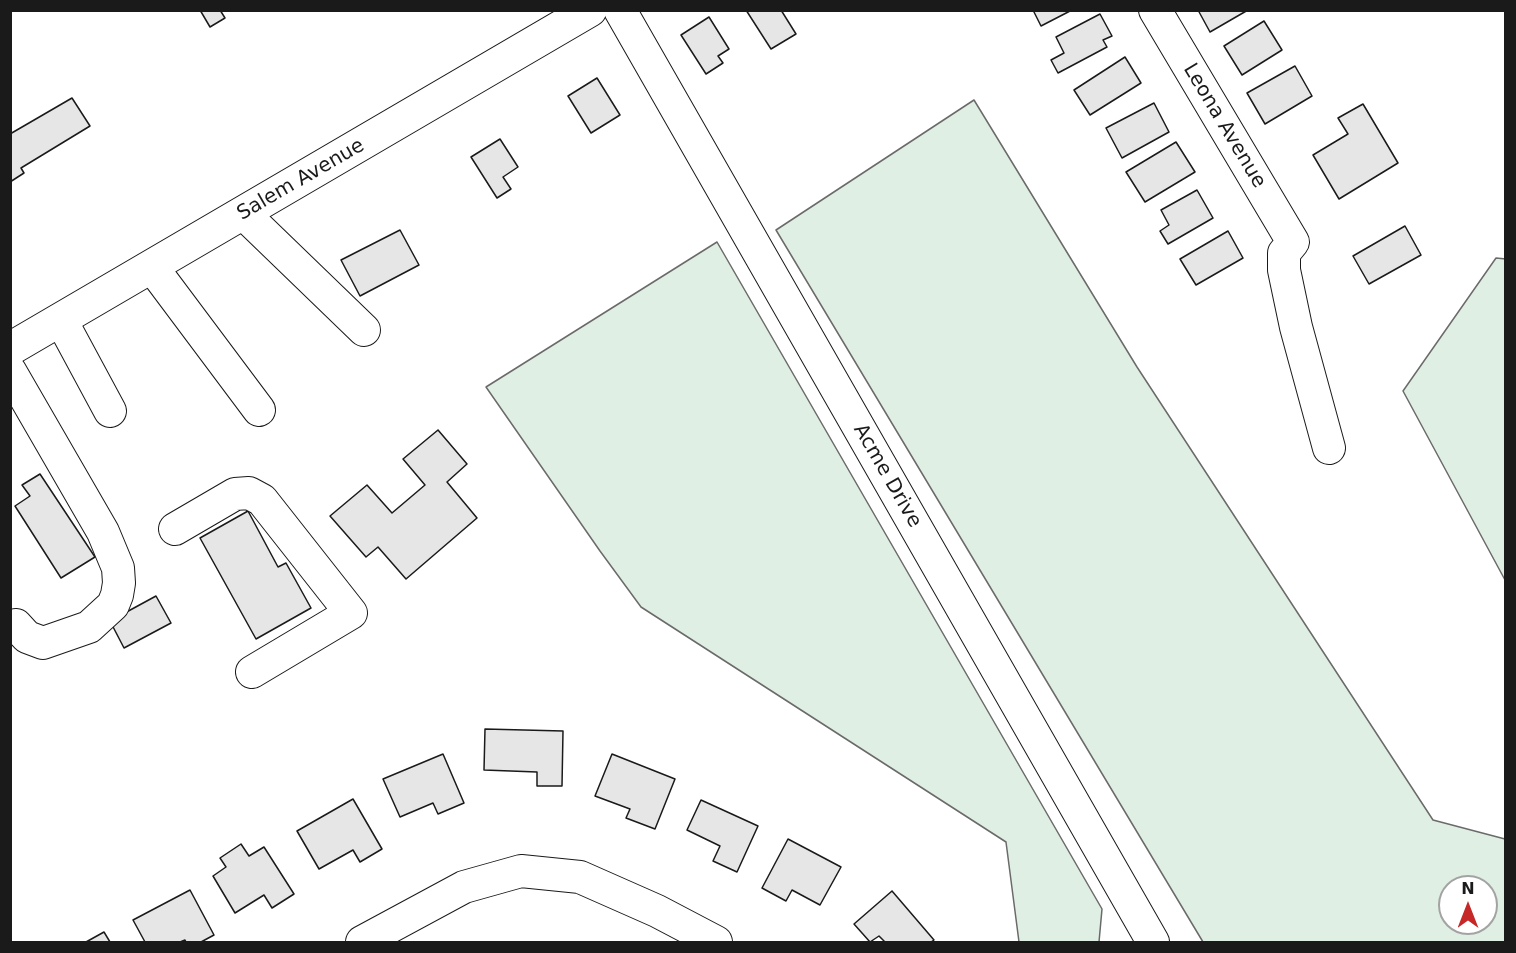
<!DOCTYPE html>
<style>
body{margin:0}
#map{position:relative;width:1516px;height:953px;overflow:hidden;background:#fff;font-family:"DejaVu Sans",sans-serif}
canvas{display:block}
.frame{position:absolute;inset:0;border:12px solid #1a1a1a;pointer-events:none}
.north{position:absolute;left:1438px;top:875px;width:60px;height:60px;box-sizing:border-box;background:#fff;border:2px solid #a3a3a3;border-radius:50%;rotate:0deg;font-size:16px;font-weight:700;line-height:24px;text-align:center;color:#1a1a1a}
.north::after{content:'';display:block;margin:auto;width:21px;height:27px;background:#c62828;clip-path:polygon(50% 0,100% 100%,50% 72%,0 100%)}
</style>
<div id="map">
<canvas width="1516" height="953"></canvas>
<div class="frame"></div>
<div class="north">N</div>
</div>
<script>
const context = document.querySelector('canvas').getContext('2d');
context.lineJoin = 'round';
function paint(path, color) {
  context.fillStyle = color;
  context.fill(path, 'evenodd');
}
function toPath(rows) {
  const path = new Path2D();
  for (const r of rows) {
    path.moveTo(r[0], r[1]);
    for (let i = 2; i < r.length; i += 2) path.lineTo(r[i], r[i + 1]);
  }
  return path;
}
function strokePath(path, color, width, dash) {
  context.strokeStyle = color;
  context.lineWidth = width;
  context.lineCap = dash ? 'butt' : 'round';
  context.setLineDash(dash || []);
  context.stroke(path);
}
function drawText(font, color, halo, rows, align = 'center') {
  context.font = font + ' "DejaVu Sans",sans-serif';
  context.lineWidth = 4.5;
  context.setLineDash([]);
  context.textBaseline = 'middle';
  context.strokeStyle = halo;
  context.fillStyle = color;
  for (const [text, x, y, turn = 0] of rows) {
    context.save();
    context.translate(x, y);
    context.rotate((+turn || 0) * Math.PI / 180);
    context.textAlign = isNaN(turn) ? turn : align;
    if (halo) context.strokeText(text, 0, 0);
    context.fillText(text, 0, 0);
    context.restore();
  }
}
const green = toPath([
 [974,100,1137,367,1433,820,1505,839,1505,942,1203,942,776,230,974,100],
 [1450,887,1486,887,1486,923,1450,923,1450,887],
 [717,242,1102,909,1099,942,1019,942,1006,842,641,607,600,551,486,387,717,242],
 [1496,258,1506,259,1505,580,1403,391,1496,258]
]);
const building = toPath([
 [200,10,220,10,225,18,210,27,200,10],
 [746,10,781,10,796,34,771,49,746,10],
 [1033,10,1072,10,1041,26,1033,10],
 [1198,10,1248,10,1210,32,1198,10],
 [1100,14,1112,36,1103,40,1107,47,1058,73,1051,60,1064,53,1056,37,1100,14],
 [709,17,729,49,718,56,723,63,706,74,681,35,709,17],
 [1264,21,1282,50,1242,75,1224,46,1264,21],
 [1125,57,1141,83,1090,115,1074,90,1125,57],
 [1295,66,1312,96,1265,124,1247,93,1295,66],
 [597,78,620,115,591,133,568,96,597,78],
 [72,98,90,126,21,168,24,173,10,182,10,134,72,98],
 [1154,103,1169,132,1122,158,1106,128,1154,103],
 [1363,104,1398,163,1339,199,1313,155,1348,134,1338,118,1363,104],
 [500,139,518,167,503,177,511,189,497,198,471,157,500,139],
 [1176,142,1195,172,1145,202,1126,172,1176,142],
 [1197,190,1213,218,1168,244,1160,231,1169,225,1161,210,1197,190],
 [1405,226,1421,255,1369,284,1353,256,1405,226],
 [400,230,419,265,360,296,341,260,400,230],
 [1228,231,1243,258,1196,285,1180,259,1228,231],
 [438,430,467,464,447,482,477,518,406,579,378,547,366,557,330,516,367,485,392,513,425,485,403,459,438,430],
 [40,474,95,557,61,578,15,506,30,496,22,485,40,474],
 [248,511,278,567,286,563,311,608,256,639,200,538,248,511],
 [156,596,171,623,124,648,110,621,156,596],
 [485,729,563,731,562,786,537,786,537,772,484,770,485,729],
 [443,754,464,803,438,814,433,803,400,817,383,779,443,754],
 [612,754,675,779,655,829,626,818,630,809,595,796,612,754],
 [353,799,382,849,360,862,353,850,319,869,297,831,353,799],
 [701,800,758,826,737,872,713,861,720,846,687,830,701,800],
 [788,839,841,867,820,905,792,890,786,901,762,888,788,839],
 [241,844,249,856,264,847,294,894,272,908,264,895,235,913,213,876,226,867,220,858,241,844],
 [190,890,214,935,201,942,186,942,185,940,180,942,145,942,133,920,190,890],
 [892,891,934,940,931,942,885,942,879,936,870,942,854,924,892,891],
 [104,932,110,942,86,942,104,932]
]);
const minor = toPath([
 [620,10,1153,942],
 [1155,10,1293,242,1284,253,1284,270,1296,327,1329,448],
 [244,214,364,330],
 [152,267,259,410],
 [61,320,110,411],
 [10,371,103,532,118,568,119,583,117,595,113,605,89,627,43,643,27,637,16,625],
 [175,529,235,494,249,493,262,500,351,613,252,672],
 [362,942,464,887,521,871,580,877,657,911,716,942]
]);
const major = toPath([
 [10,349,590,10]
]);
const streetNames = [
 ["Leona Avenue",1224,126,59],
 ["Salem Avenue",301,180,-30],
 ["Acme Drive",887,476,60]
];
paint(green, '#e0efe3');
strokePath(green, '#6a6a6a', 1.5);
paint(building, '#e6e6e6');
strokePath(building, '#1a1a1a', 1.5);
strokePath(minor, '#1a1a1a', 34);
strokePath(major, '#1a1a1a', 35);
strokePath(minor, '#fff', 32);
strokePath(major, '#fff', 33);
drawText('20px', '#1a1a1a', '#fff', streetNames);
</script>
